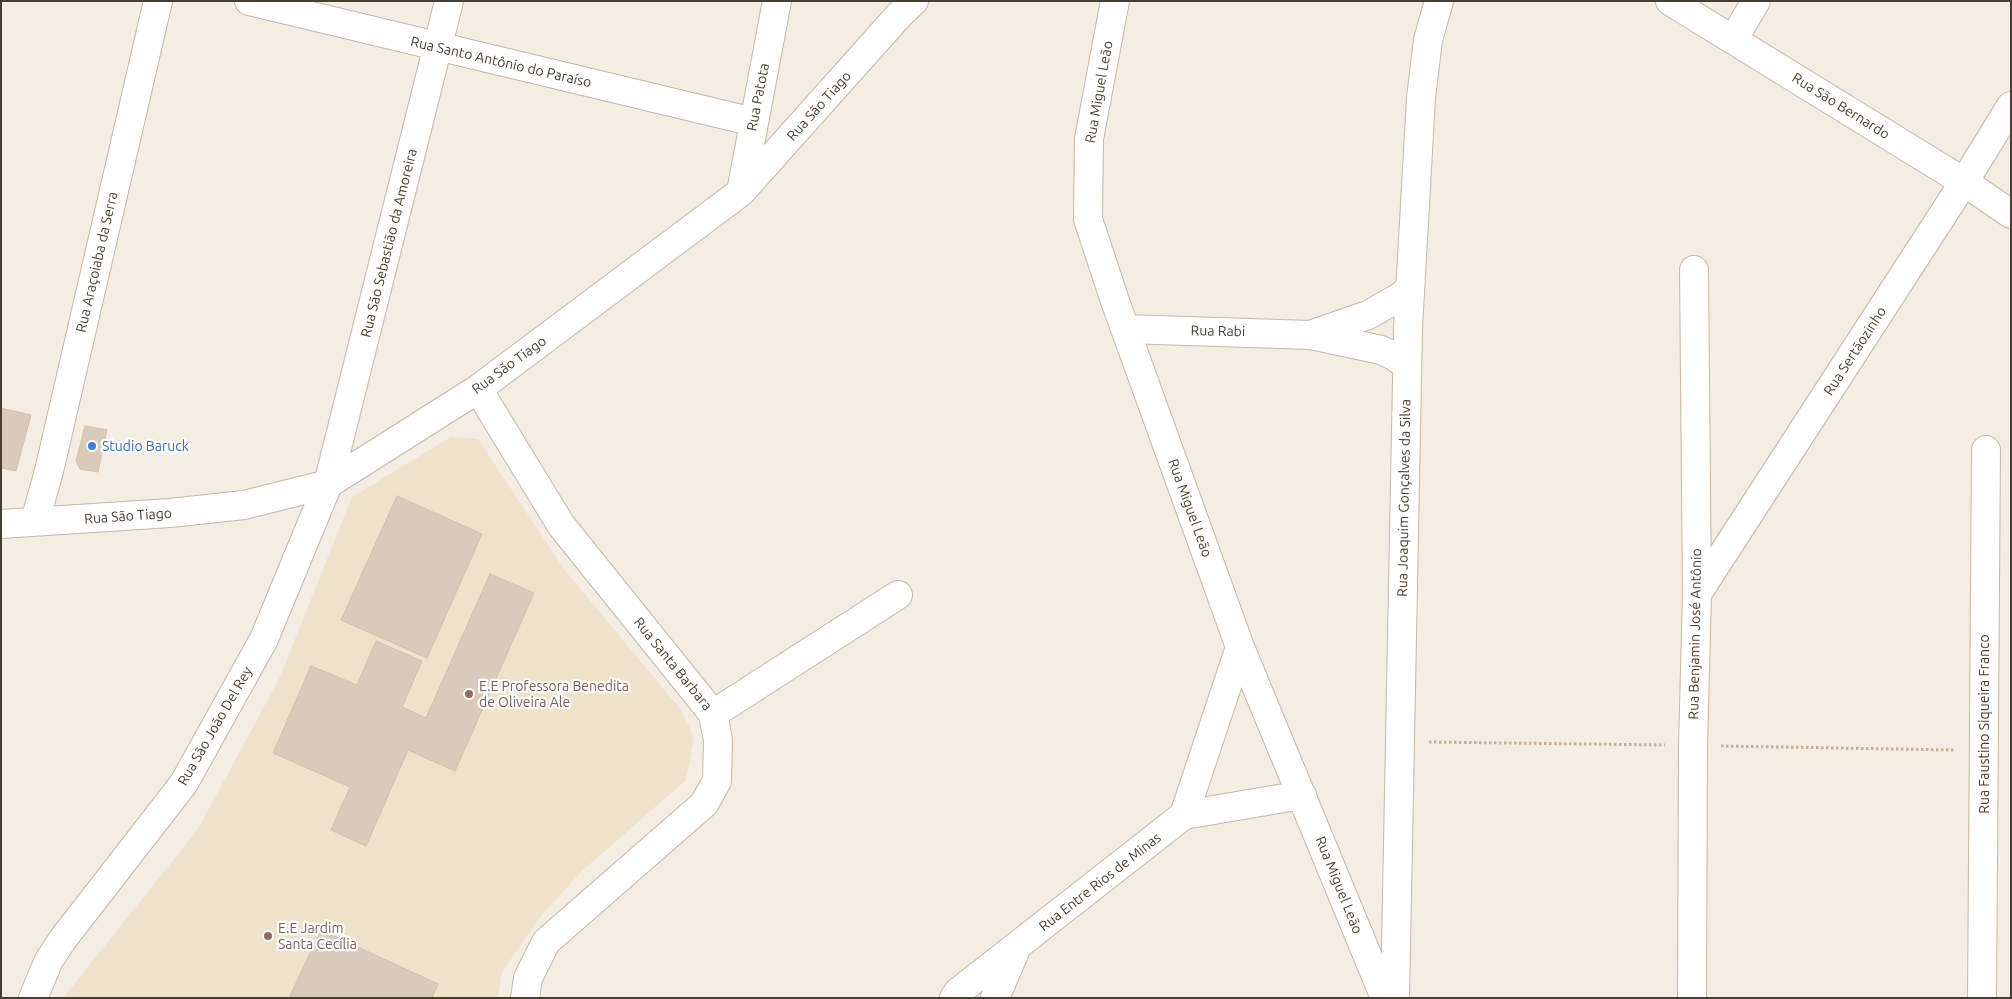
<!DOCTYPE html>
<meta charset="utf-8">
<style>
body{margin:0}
#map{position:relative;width:2012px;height:999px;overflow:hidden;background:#f4ede3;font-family:Ubuntu,sans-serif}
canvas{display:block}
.frame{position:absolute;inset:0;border:2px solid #463d33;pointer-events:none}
</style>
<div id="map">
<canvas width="2012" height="999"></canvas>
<div class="frame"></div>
</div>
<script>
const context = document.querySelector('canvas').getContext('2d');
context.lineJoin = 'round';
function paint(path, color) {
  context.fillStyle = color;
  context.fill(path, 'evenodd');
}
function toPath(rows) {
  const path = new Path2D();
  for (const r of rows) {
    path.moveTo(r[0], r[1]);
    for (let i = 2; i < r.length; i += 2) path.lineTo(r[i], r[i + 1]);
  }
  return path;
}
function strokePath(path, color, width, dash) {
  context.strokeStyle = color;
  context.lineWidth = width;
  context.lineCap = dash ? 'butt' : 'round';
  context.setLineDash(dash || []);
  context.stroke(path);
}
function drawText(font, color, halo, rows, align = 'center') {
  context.font = font + ' Ubuntu,sans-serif';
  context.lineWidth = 4.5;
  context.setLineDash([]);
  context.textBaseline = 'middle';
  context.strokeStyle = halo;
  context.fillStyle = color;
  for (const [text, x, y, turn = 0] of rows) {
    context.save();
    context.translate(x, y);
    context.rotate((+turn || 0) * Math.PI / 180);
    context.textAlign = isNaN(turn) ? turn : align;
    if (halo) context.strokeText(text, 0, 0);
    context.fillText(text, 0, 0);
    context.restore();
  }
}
const education = toPath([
 [451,437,478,439,564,569,681,710,694,737,686,780,582,871,541,916,502,972,498,998,63,998,198,829,279,679,352,497]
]);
const building = toPath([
 [1,408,31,415,16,471,2,468,1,473,1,408],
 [85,426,107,430,98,472,80,469,76,461,85,426],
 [397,496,482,534,427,658,341,620,397,496],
 [490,574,534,593,455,771,408,750,366,846,331,830,350,787,273,753,311,666,357,685,376,641,422,661,402,707,426,718,490,574],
 [321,930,438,984,432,998,289,998,321,930]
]);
const path = toPath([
 [1429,742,1665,745],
 [1721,746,1955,750]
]);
const minor = toPath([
 [249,1,754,122],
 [1115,1,1089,139,1088,219,1115,301,1240,647,1385,998],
 [1670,1,1964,182,2011,214],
 [1733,40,1756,1],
 [741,192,777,1],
 [1125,329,1311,335,1381,350,1394,356,1407,366],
 [1313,334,1368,315,1400,297,1410,288],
 [478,389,561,525,713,714,718,740,717,781,704,804,546,942,528,978,525,998],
 [35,521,49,471,158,1],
 [1,524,170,513,244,505,328,484,478,389,741,192,901,13,914,1],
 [1697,594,1964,182,2011,106],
 [713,714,898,595],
 [1184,815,1240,647],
 [33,998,49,960,63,939,184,783,264,639,328,484,449,1],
 [954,998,958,992,1184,815,1302,795],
 [995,998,1016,949],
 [1395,998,1408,328,1421,98,1428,40,1439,1],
 [1692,998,1693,746,1697,594,1694,270],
 [1982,998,1986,450]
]);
const markers = [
 [92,446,5,"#3f7fe0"],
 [469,694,5,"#8d6e63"],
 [268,936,5,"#8d6e63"]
];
const streetNames = [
 ["Rua Santo Antônio do Paraíso",501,62,13],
 ["Rua Miguel Leão",1099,92,-80],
 ["Rua Patota",758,97,-79],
 ["Rua São Tiago",819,106,-48],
 ["Rua São Bernardo",1841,106,32],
 ["Rua São Sebastião da Amoreira",389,243,-76],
 ["Rua Araçoiaba da Serra",97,262,-77],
 ["Rua Rabi",1218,331,1],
 ["Rua Sertãozinho",1855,351,-57],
 ["Rua São Tiago",509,365,-36],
 ["Rua Joaquim Gonçalves da Silva",1404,498,-89],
 ["Rua Miguel Leão",1190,508,70],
 ["Rua São Tiago",128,516,-4],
 ["Rua Benjamin José Antônio",1695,634,-89],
 ["Rua Santa Barbara",673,664,51],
 ["Rua Faustino Siqueira Franco",1984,724,-90],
 ["Rua São João Del Rey",215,726,-60],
 ["Rua Entre Rios de Minas",1100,882,-38],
 ["Rua Miguel Leão",1339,885,68]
];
const shopNames = [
 ["Studio Baruck",102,446]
];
const educationNames = [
 ["E.E Professora Benedita",479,686],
 ["de Oliveira Ale",479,702],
 ["E.E Jardim",278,928],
 ["Santa Cecília",278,944]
];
paint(education, '#eee2cb');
paint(building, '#d9cbba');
strokePath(building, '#d2bfaa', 1);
strokePath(minor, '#c3b7a8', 30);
strokePath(path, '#c3af94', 3, [2.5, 2.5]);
strokePath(minor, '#fff', 28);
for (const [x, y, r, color] of markers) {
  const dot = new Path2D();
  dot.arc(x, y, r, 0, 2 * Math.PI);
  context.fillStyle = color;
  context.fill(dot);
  strokePath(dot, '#fff', 2);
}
drawText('14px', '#463d33', '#fff', streetNames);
drawText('14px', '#366cbe', '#fff', shopNames, 'left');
drawText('14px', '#785e54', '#fff', educationNames, 'left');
</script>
